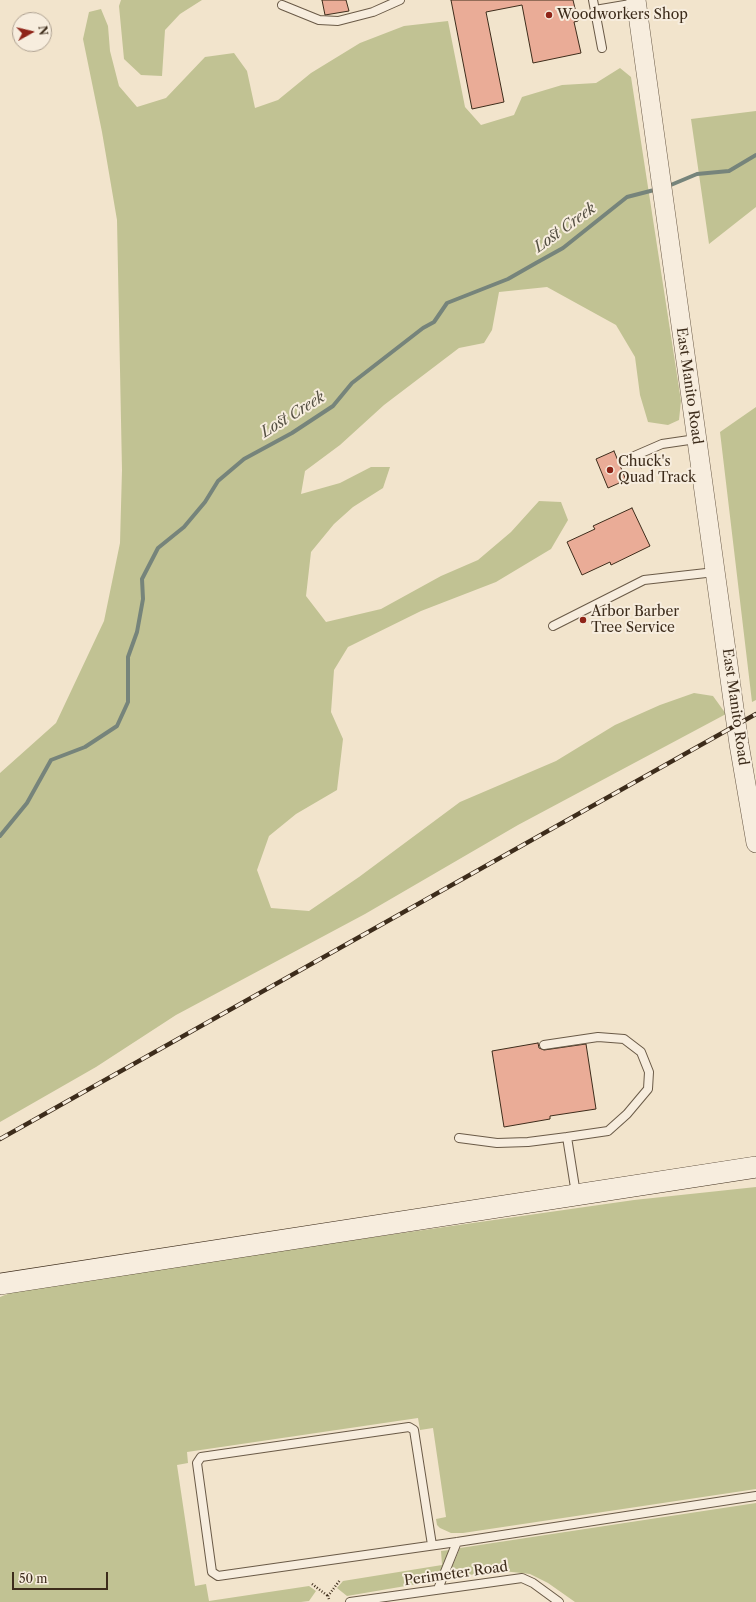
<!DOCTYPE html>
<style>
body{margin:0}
#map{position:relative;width:756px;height:1602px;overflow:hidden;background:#f2e4cc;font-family:"Libre Caslon Text",serif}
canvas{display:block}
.north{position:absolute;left:12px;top:12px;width:40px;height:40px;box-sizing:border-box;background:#f7edde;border:1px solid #ada090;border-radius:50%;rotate:82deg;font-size:11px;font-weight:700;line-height:16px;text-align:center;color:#3d2c1b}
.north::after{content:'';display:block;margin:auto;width:14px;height:18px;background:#8f2418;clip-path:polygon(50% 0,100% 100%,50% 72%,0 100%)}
.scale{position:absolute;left:12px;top:1572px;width:96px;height:18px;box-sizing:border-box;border:2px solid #3d2c1b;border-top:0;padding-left:5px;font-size:12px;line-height:14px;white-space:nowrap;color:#3d2c1b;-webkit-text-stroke:3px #f7edde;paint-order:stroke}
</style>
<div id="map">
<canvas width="756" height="1602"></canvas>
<div class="north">N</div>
<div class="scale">50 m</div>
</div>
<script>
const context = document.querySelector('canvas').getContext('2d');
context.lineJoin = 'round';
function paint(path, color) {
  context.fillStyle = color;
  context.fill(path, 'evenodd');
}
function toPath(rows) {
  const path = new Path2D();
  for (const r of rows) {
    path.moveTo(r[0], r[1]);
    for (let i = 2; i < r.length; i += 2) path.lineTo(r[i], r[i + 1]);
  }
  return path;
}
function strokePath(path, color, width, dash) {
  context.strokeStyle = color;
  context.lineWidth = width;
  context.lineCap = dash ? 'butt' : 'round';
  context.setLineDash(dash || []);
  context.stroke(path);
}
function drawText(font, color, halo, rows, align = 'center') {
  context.font = font + ' "Libre Caslon Text",serif';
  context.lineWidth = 4;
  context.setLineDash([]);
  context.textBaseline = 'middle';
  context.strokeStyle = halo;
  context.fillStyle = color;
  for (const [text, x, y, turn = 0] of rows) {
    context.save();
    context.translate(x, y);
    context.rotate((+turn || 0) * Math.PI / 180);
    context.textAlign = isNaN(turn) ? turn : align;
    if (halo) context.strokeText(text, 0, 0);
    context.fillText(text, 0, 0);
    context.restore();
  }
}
const green = toPath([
 [121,0,202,0,180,14,165,30,162,76,141,75,124,59,119,6],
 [101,9,108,26,110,51,119,86,137,107,166,98,205,57,234,53,247,71,255,108,278,100,311,73,360,43,404,26,448,21,465,107,481,125,514,115,522,97,562,85,596,83,620,68,631,77,681,401,679,420,668,425,648,422,640,395,635,357,616,325,547,287,499,292,492,330,484,343,459,348,384,405,340,445,305,471,301,494,340,483,371,467,390,467,383,488,353,507,334,524,311,552,306,596,326,622,381,609,441,576,478,560,511,532,539,501,561,502,568,520,551,549,496,582,421,611,348,647,334,670,331,712,343,739,337,790,296,814,269,836,257,870,271,908,309,911,359,877,460,802,556,761,615,725,660,705,694,693,713,696,726,714,518,825,365,914,176,1015,96,1067,0,1122,0,773,56,723,104,621,120,543,122,470,117,220,102,132,83,39,89,12],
 [756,111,756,207,709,244,691,119],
 [756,407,756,700,752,702,720,432],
 [756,1187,756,1489,463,1533,451,1533,440,1528,437,1525,436,1519,446,1517,433,1428,420,1430,418,1418,187,1452,188,1463,177,1465,195,1586,206,1584,209,1601,309,1586,316,1591,309,1601,301,1602,0,1602,0,1297,15,1291,66,1281,634,1200],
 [756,1503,756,1602,575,1602,548,1583,530,1574,503,1571,452,1577,449,1574,460,1548],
 [449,1550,440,1575,434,1580,429,1582,347,1596,337,1588,343,1581,442,1565,441,1551]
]);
const stream = toPath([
 [666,187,697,174,729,171,756,155],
 [0,836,27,803,51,760,85,747,117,726,128,702,128,657,137,632,143,599,142,579,158,548,184,527,205,502,218,481,244,459,292,433,333,406,352,383,423,328,434,322,447,303,508,279,536,263,563,248,627,197,658,189]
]);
const building = toPath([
 [322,0,346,0,349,11,325,15,322,0],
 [451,0,573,0,578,21,574,22,581,53,533,63,522,5,486,12,504,102,472,109,451,0],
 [614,451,626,480,608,488,596,459,614,451],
 [632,508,650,546,611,565,610,562,582,575,567,542,595,529,593,526,632,508],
 [538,1043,539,1048,544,1050,586,1044,596,1109,550,1116,550,1119,504,1127,492,1051,538,1043]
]);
const path = toPath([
 [312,1584,328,1596],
 [329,1599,328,1596,340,1580]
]);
const service = toPath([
 [593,0,602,48],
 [282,5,319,20,338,21,373,12,400,0],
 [595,10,636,3],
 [632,457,662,444,696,439],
 [553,626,644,580,715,572],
 [544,1045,598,1037,624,1039,641,1052,649,1072,648,1089,627,1114,608,1131,567,1137,576,1194],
 [459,1138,497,1143,528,1142,567,1137],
 [432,1545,414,1430,409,1427,201,1457,197,1463,212,1572,218,1576,457,1542,756,1496],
 [438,1589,457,1542],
 [350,1602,522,1578,533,1583,559,1602]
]);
const tertiary = toPath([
 [636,0,739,744,756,843]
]);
const secondary = toPath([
 [0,1284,756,1167]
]);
const rail = toPath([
 [0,1139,756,714]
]);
const markers = [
 [549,15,4,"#8f2418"],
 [610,470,4,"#8f2418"],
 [583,620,4,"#8f2418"]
];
const poiNames = [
 ["Woodworkers Shop",557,15],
 ["Chuck's",618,462],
 ["Quad Track",618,478],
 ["Arbor Barber",591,612],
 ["Tree Service",591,628]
];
const streetNames = [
 ["East Manito Road",689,386,82],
 ["East Manito Road",735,707,82],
 ["Perimeter Road",456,1574,-8]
];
const waterNames = [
 ["Lost Creek",565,228,-36],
 ["Lost Creek",293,415,-32]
];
paint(green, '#c1c293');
strokePath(stream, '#76847b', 4);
paint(building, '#eaac97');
strokePath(building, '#3d2c1b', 1);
strokePath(service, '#6a5a47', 10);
strokePath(tertiary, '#6a5a47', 20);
strokePath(secondary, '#3d2c1b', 22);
strokePath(path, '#3d2c1b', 2.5, [1, 2]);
strokePath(service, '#f7edde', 8);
strokePath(tertiary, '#f7edde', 19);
strokePath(secondary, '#f7edde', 21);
strokePath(rail, '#3d2c1b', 4.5);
strokePath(rail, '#f7edde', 3, [9]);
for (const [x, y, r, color] of markers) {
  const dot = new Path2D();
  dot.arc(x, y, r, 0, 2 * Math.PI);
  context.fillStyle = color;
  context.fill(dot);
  strokePath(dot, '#f7edde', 1.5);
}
drawText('14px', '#3d2c1b', '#f7edde', poiNames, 'left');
drawText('14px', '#3d2c1b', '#f7edde', streetNames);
drawText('italic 15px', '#555043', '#f7edde', waterNames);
</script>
